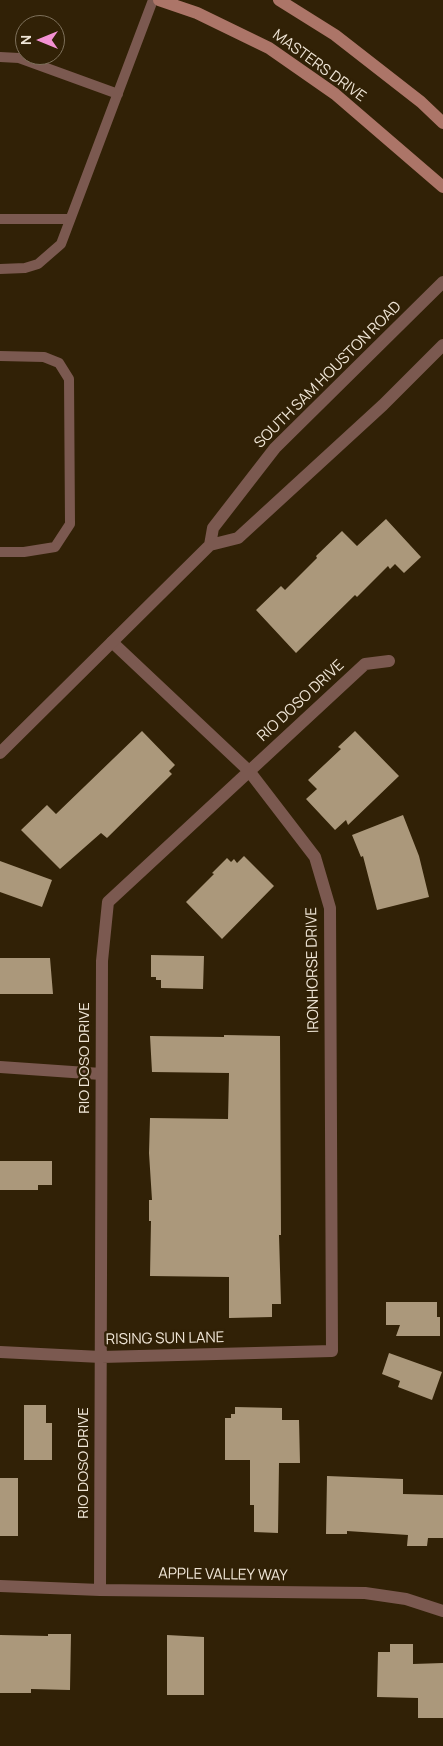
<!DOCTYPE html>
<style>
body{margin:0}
#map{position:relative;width:443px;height:1746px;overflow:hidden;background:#312106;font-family:Manrope,sans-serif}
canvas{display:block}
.north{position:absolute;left:15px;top:15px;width:50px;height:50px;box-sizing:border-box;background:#312106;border:1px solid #7d705a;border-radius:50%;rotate:270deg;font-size:14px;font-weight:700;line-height:20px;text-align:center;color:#f0e6d7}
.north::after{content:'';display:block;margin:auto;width:18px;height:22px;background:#f491d3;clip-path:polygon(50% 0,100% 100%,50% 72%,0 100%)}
</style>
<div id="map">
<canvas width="443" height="1746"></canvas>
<div class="north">N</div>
</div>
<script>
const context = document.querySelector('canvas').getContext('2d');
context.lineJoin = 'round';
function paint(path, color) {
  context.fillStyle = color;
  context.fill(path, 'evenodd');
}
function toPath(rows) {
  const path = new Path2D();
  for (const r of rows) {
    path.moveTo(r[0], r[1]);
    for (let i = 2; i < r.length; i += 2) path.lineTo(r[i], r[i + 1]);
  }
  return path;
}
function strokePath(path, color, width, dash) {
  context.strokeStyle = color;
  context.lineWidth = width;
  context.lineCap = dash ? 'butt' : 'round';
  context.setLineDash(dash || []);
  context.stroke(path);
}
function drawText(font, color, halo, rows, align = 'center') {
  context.font = font + ' Manrope,sans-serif';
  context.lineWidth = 5;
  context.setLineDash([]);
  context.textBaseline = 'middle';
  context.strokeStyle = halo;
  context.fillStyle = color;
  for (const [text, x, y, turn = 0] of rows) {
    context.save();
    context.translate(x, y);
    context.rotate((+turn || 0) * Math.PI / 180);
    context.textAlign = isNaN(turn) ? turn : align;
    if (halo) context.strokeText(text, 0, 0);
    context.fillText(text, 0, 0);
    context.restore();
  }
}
const building = toPath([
 [386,519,421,557,404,573,395,564,390,569,388,566,357,597,355,595,296,653,256,610,281,586,285,590,317,558,316,556,342,531,357,546],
 [142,731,175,765,169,771,172,774,107,838,101,833,60,869,21,830,47,805,56,814],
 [355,731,399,776,348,825,346,820,335,830,306,799,317,789,308,780,341,749,338,747],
 [403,815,419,856,429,897,377,910,363,856,361,857,352,835],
 [244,856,274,886,222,939,186,902,214,874,212,873,227,858,231,862,234,859,237,863],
 [0,861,52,880,42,907,0,892],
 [151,955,204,956,203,989,161,988,161,980,156,980,156,977,151,977],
 [0,958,50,958,53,994,0,994],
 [224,1035,280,1036,281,1235,279,1235,281,1304,272,1304,272,1317,229,1318,229,1277,150,1276,151,1221,149,1221,149,1200,152,1200,149,1153,150,1118,228,1119,229,1073,152,1072,150,1036,224,1037],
 [0,1161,52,1161,52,1185,38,1185,38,1190,0,1190],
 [386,1302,437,1302,437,1317,440,1317,440,1336,396,1336,400,1325,386,1325],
 [389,1353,442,1372,432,1400,398,1387,400,1381,382,1374],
 [24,1405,46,1405,46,1423,52,1423,52,1460,24,1460],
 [235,1407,282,1408,282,1420,299,1420,300,1463,279,1463,278,1533,254,1532,254,1505,250,1505,250,1460,225,1460,225,1418,231,1418,231,1414,235,1414],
 [327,1476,403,1479,403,1494,443,1495,443,1538,428,1538,427,1546,407,1546,408,1535,347,1531,347,1534,326,1534],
 [0,1478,18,1478,18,1536,0,1536],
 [48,1634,71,1634,70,1690,31,1689,31,1693,0,1693,0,1635,48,1636],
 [167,1635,204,1637,204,1695,167,1695],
 [390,1644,413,1644,413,1664,443,1663,443,1718,418,1718,418,1698,377,1697,378,1652,390,1652]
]);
const service = toPath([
 [0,57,19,58,118,94],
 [0,219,70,219],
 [0,269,25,268,38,264,61,244,153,0],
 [0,356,44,357,59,363,69,379,70,524,55,547,24,552,0,552]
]);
const minor = toPath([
 [0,1067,101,1074],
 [0,1352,101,1357,332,1351,330,908,315,857,249,771,112,642],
 [0,1586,100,1590,365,1593,406,1599,443,1611],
 [100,1590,102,961,108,902,365,664,389,661]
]);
const tertiary = toPath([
 [210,545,213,528,275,448,443,282],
 [0,753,210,545,238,538,383,405,443,345]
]);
const secondary = toPath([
 [159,0,197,13,269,48,335,94,443,187],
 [279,0,335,35,421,102,443,123]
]);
const streetNames = [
 ["MASTERS DRIVE",319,66,36],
 ["SOUTH SAM HOUSTON ROAD",328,375,-45],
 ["RIO DOSO DRIVE",301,701,-43],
 ["IRONHORSE DRIVE",313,970,-91],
 ["RIO DOSO DRIVE",85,1058,-90],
 ["RISING SUN LANE",165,1339,-1],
 ["RIO DOSO DRIVE",84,1463,-90],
 ["APPLE VALLEY WAY",223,1575,1]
];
paint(building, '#ab987b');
strokePath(service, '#7b5950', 10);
strokePath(minor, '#7b5950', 12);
strokePath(tertiary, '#7b5950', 12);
strokePath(secondary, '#ac7568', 12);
drawText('15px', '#f0e6d7', '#312106', streetNames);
</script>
